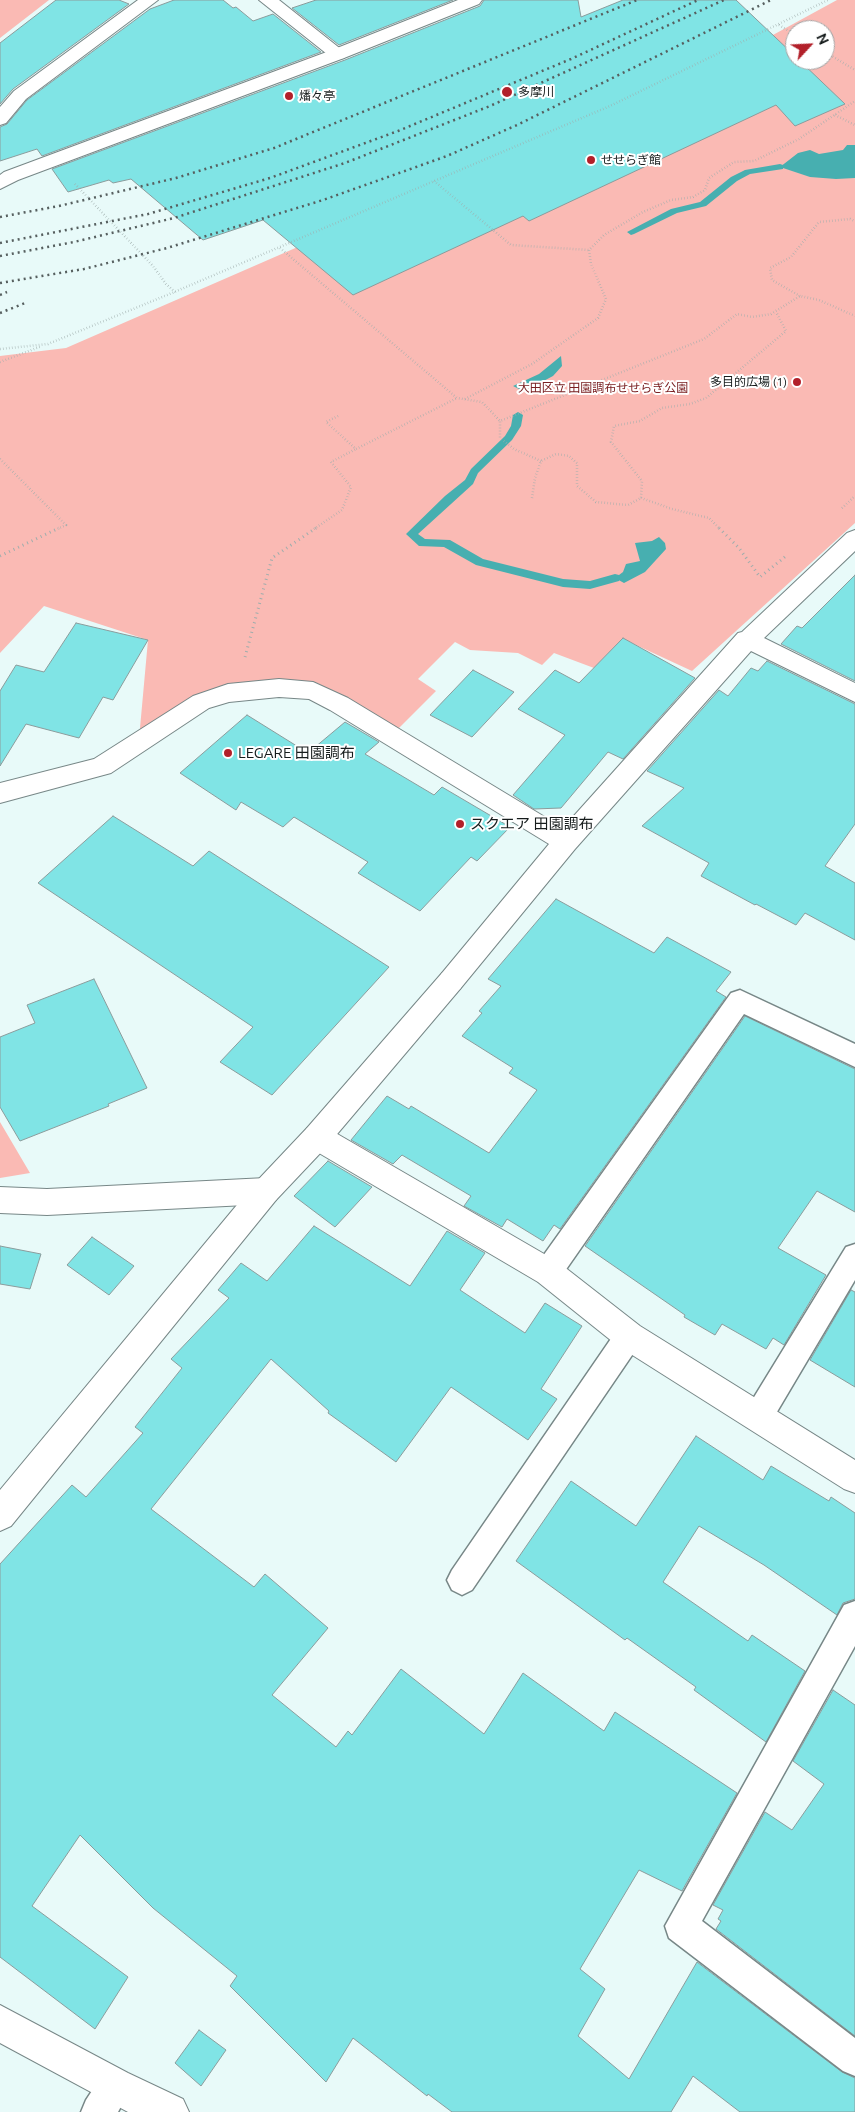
<!DOCTYPE html>
<meta charset="utf-8">
<style>
body{margin:0}
#map{position:relative;width:855px;height:2112px;overflow:hidden;background:#e8faf9;font-family:Ubuntu,sans-serif}
canvas{display:block}
.north{position:absolute;left:785px;top:20px;width:50px;height:50px;box-sizing:border-box;background:#fff;border:1px solid #a2a4a4;border-radius:50%;rotate:65deg;font-size:14px;font-weight:700;line-height:20px;text-align:center;color:#161c1c}
.north::after{content:'';display:block;margin:auto;width:18px;height:22px;background:#b2202a;clip-path:polygon(50% 0,100% 100%,50% 72%,0 100%)}
</style>
<div id="map">
<canvas width="855" height="2112"></canvas>
<div class="north">N</div>
</div>
<script>
const context = document.querySelector('canvas').getContext('2d');
context.lineJoin = 'round';
function paint(path, color) {
  context.fillStyle = color;
  context.fill(path, 'evenodd');
}
function toPath(rows) {
  const path = new Path2D();
  for (const r of rows) {
    path.moveTo(r[0], r[1]);
    for (let i = 2; i < r.length; i += 2) path.lineTo(r[i], r[i + 1]);
  }
  return path;
}
function strokePath(path, color, width, dash) {
  context.strokeStyle = color;
  context.lineWidth = width;
  context.lineCap = dash ? 'butt' : 'round';
  context.setLineDash(dash || []);
  context.stroke(path);
}
function drawText(font, color, halo, rows, align = 'center') {
  context.font = font + ' Ubuntu,"Noto Sans JP",sans-serif';
  context.lineWidth = 4;
  context.setLineDash([]);
  context.textBaseline = 'middle';
  context.strokeStyle = halo;
  context.fillStyle = color;
  for (const [text, x, y, turn = 0] of rows) {
    context.save();
    context.translate(x, y);
    context.rotate((+turn || 0) * Math.PI / 180);
    context.textAlign = isNaN(turn) ? turn : align;
    if (halo) context.strokeText(text, 0, 0);
    context.fillText(text, 0, 0);
    context.restore();
  }
}
const green = toPath([
 [0,0,49,0,0,38],
 [837,0,855,0,855,523,692,671,623,639,594,668,554,653,542,665,518,653,470,650,455,642,418,679,436,691,391,736,313,691,228,693,139,739,148,640,44,606,0,653,0,356,66,348,729,59],
 [795,30,825,30,825,60,795,60],
 [0,1122,30,1173,0,1178]
]);
const water = toPath([
 [847,145,855,145,855,178,836,179,810,177,780,167,798,153,810,150,819,154,843,150],
 [561,356,562,366,553,376,536,385,519,389,513,386,539,374],
 [659,537,665,543,666,549,645,572,624,583,615,578,623,572,626,564,640,561,635,543,652,541]
]);
const stream = toPath([
 [780,164,783,165,783,169,750,174,737,181,706,206,677,213,634,234,631,235,627,232,671,209,700,202,731,177,745,170,780,164],
 [518,412,523,415,521,426,512,440,478,473,473,484,418,534,425,539,450,540,483,559,563,579,590,581,615,574,619,575,620,578,619,581,590,589,563,587,476,565,444,547,419,546,406,534,445,496,465,480,471,469,505,436,511,426,513,415,518,412]
]);
const building = toPath([
 [56,0,119,0,129,4,13,89,0,104,0,43,56,0],
 [174,0,223,0,233,8,236,7,253,21,273,14,321,52,42,156,37,149,0,161,0,127,7,124,27,100,150,9,174,0],
 [316,0,453,0,339,45,292,8,316,0],
 [484,0,578,0,581,17,623,0,736,0,795,56,795,60,799,60,845,104,795,126,776,105,529,221,523,216,353,295,263,220,203,240,131,179,113,183,109,180,68,192,52,169,345,60,480,6,484,0],
 [855,575,855,681,781,644,797,626,802,628,855,575],
 [76,623,148,640,113,700,103,697,79,738,26,724,0,766,0,691,16,665,44,672,76,623],
 [623,638,695,678,623,759,608,752,561,808,534,809,513,795,565,735,518,709,555,670,579,683,623,638],
 [767,661,855,704,855,824,825,866,855,883,855,940,805,913,796,925,756,904,755,905,701,876,709,863,642,826,684,788,647,771,719,690,728,696,751,668,758,671,767,661],
 [473,670,514,692,472,737,430,715,473,670],
 [247,715,308,753,345,722,379,742,365,754,434,795,442,787,510,827,477,861,471,857,420,911,358,873,368,862,294,817,283,827,241,802,236,810,180,773,247,715],
 [113,816,193,866,209,851,389,967,272,1095,220,1062,253,1027,38,883,113,816],
 [556,899,654,953,667,937,731,972,716,991,726,997,560,1229,554,1225,543,1241,507,1219,502,1227,464,1206,471,1196,402,1155,393,1164,351,1140,387,1096,409,1109,411,1106,489,1153,537,1090,509,1073,513,1068,462,1036,482,1013,479,1011,501,986,488,979,556,899],
 [94,979,147,1088,108,1104,109,1106,20,1141,0,1107,0,1037,35,1023,27,1005,94,979],
 [745,1016,855,1069,855,1212,817,1191,778,1248,826,1275,784,1345,773,1338,766,1349,722,1324,715,1335,684,1317,685,1315,585,1246,745,1016],
 [328,1161,372,1187,335,1227,294,1196,328,1161],
 [314,1226,410,1286,447,1231,485,1253,460,1290,525,1333,545,1303,582,1326,541,1389,557,1399,528,1440,451,1387,396,1462,328,1413,329,1411,271,1359,151,1509,254,1587,265,1574,328,1628,272,1695,336,1747,348,1731,352,1735,401,1669,484,1734,523,1673,604,1731,615,1712,737,1793,682,1891,639,1870,580,1969,605,1989,578,2036,629,2079,697,1962,842,2072,855,2078,855,2112,740,2112,693,2076,671,2112,452,2112,428,2094,427,2096,353,2038,326,2082,230,1986,237,1976,153,1908,80,1835,32,1906,128,1977,95,2029,0,1957,0,1564,72,1485,86,1497,143,1433,135,1427,182,1368,171,1359,229,1298,218,1290,241,1263,267,1281,314,1226],
 [92,1237,134,1266,109,1295,67,1265,92,1237],
 [0,1246,41,1254,30,1289,0,1284,0,1246],
 [851,1290,855,1292,855,1387,810,1360,851,1290],
 [696,1436,763,1480,771,1466,829,1501,831,1497,855,1513,855,1599,843,1603,837,1615,764,1565,699,1526,663,1582,748,1641,752,1635,805,1671,766,1742,694,1690,696,1687,627,1638,625,1640,516,1561,571,1481,636,1526,696,1436],
 [833,1690,855,1705,855,2036,716,1929,721,1921,718,1919,723,1910,713,1905,765,1812,792,1830,824,1784,793,1761,833,1690],
 [199,2030,226,2050,201,2086,175,2063,199,2030]
]);
const pathFar1 = toPath([
 [779,25,795,35],
 [825,52,855,70],
 [835,115,855,125],
 [434,181,511,245,589,250],
 [75,184,153,266,166,284,175,292],
 [280,248,457,398,482,402,500,421],
 [800,296,772,280,770,268,791,257,819,222,850,219,855,221],
 [0,349,48,344,172,293,610,106,828,0],
 [0,362,42,346],
 [465,399,532,364,598,318,606,299,591,264,589,250,604,235,643,212,671,200,693,197,705,190,709,178,734,162,754,161,799,139,855,101],
 [338,416,326,422,356,449,457,398],
 [0,459,66,525,57,529],
 [541,461,514,449,500,438,500,421,704,339,737,314,752,317,771,314,800,296,819,300,855,316],
 [532,498,535,478,541,461,556,454,569,456,577,463,577,486,596,502,628,505,641,498,642,481,611,442,614,426,640,421,662,408,690,404,706,398,786,331,776,312],
 [641,498,672,509,709,518,720,529],
 [842,508,855,496],
 [314,529,342,510,351,487,331,462,356,449]
]);
const path = toPath([
 [719,528,739,548,760,577,786,556],
 [0,556,59,528],
 [245,657,272,558,316,528]
]);
const lane = toPath([
 [740,990,855,1044,855,1067,744,1014,558,1281,548,1284,538,1281,535,1272,538,1263,731,993,740,990],
 [855,1244,855,1280,768,1427,758,1430,748,1427,744,1417,748,1407,846,1247,855,1244],
 [629,1323,639,1327,643,1336,639,1345,472,1590,462,1595,452,1590,447,1580,452,1570,619,1327,629,1323],
 [855,1601,855,1646,702,1921,855,2038,855,2076,843,2071,669,1938,665,1926,844,1605,855,1601],
 [115,2069,127,2074,132,2086,118,2112,81,2112,86,2100,103,2074,115,2069]
]);
const street = toPath([
 [138,0,158,0,26,99,6,123,0,125,0,107,14,91,138,0],
 [259,0,279,0,347,54,344,58,338,59,332,58,259,0],
 [855,530,855,551,764,638,855,683,855,702,751,651,575,849,460,989,451,992,442,989,438,981,442,973,549,844,330,710,309,699,279,697,229,702,209,708,111,773,0,803,0,783,94,759,193,696,228,684,279,679,313,682,348,698,563,828,738,633,742,632,847,533,855,530],
 [317,1125,327,1128,558,1262,640,1326,855,1460,855,1493,844,1489,618,1346,538,1282,307,1146,303,1137,307,1128,317,1125],
 [266,1178,276,1182,280,1191,276,1200,266,1204,47,1215,0,1213,0,1187,47,1189,266,1178],
 [0,2005,128,2073,183,2099,189,2112,128,2112,0,2043,0,2005]
]);
const secondary = toPath([
 [458,0,482,0,479,4,344,58,18,180,0,189,0,175,4,172,332,50,458,0],
 [451,970,460,973,464,981,460,989,327,1146,276,1200,11,1526,0,1531,0,1490,256,1182,307,1128,442,973,451,970]
]);
const rail = toPath([
 [0,217,59,206,176,178,274,148,637,0],
 [0,243,148,214,270,178,398,131,571,59,698,0],
 [0,256,74,242,174,218,345,163,490,106,724,0],
 [0,283,84,269,167,248,323,200,447,156,517,125,771,0],
 [0,295,7,292],
 [0,313,25,303]
]);
const markers = [
 [507,92,6,"#b2202a"],
 [289,96,5,"#b2202a"],
 [591,160,5,"#b2202a"],
 [797,382,5,"#b2202a"],
 [228,753,5,"#b2202a"],
 [460,824,5,"#b2202a"]
];
const farPoinames = [
 ["多摩川",518,92],
 ["燔々亭",299,96],
 ["せせらぎ館",601,160],
 ["多目的広場 (1)",787,382,"right"]
];
const farParknames = [
 ["大田区立 田園調布せせらぎ公園",603,388]
];
const poiNames = [
 ["LEGARE 田園調布",238,753],
 ["スクエア 田園調布",470,824]
];
paint(green, '#fabab4');
paint(water, '#47afb0');
paint(stream, '#47afb0');
paint(building, '#80e4e5');
strokePath(building, '#8b9c9c', 1);
strokePath(lane, '#778787', 3);
strokePath(street, '#778787', 2);
strokePath(secondary, '#778787', 2);
strokePath(pathFar1, '#9fadac', 2.5, [0.5, 2.5]);
strokePath(path, '#9fadac', 3, [1, 4]);
paint(lane, '#fff');
paint(street, '#fff');
paint(secondary, '#fff');
strokePath(rail, '#565f5f', 2.5, [2, 4]);
for (const [x, y, r, color] of markers) {
  const dot = new Path2D();
  dot.arc(x, y, r, 0, 2 * Math.PI);
  context.fillStyle = color;
  context.fill(dot);
  strokePath(dot, '#fff', 2);
}
drawText('12px', '#161c1c', '#fff', farPoinames, 'left');
drawText('12px', '#7a2022', '#fff', farParknames);
drawText('15px', '#161c1c', '#fff', poiNames, 'left');
</script>
